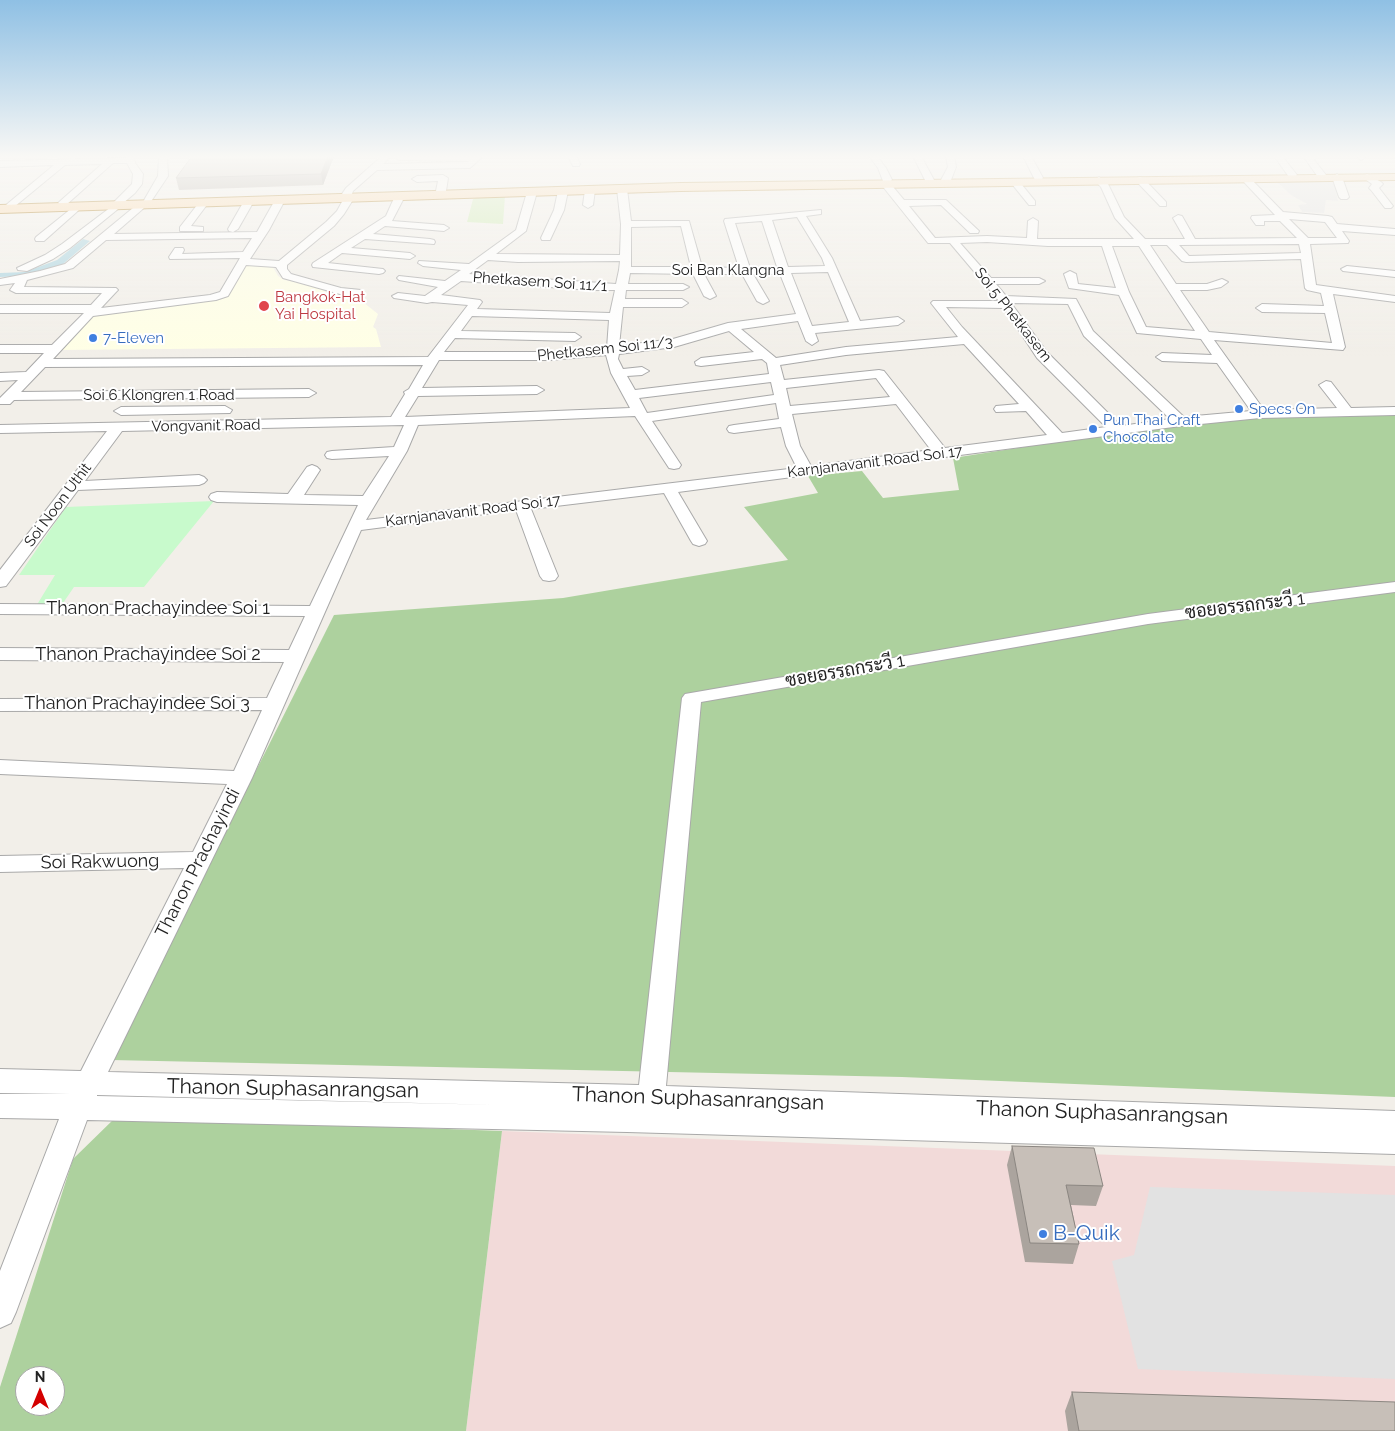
<!DOCTYPE html>
<meta charset="utf-8">
<style>
body{margin:0}
#map{position:relative;width:1395px;height:1431px;overflow:hidden;background:#f2efe9;font-family:Raleway,sans-serif}
canvas{display:block}
.north{position:absolute;left:15px;top:1366px;width:50px;height:50px;box-sizing:border-box;background:#fff;border:1px solid #a7a7a7;border-radius:50%;rotate:0deg;font-size:14px;font-weight:700;line-height:20px;text-align:center;color:#222}
.north::after{content:'';display:block;margin:auto;width:18px;height:22px;background:#d40000;clip-path:polygon(50% 0,100% 100%,50% 72%,0 100%)}
</style>
<div id="map">
<canvas width="1395" height="1431"></canvas>
<div class="north">N</div>
</div>
<script>
const context = document.querySelector('canvas').getContext('2d');
context.lineJoin = 'round';
function paint(path, color) {
  context.fillStyle = color;
  context.fill(path, 'evenodd');
}
function toPath(rows) {
  const path = new Path2D();
  for (const r of rows) {
    path.moveTo(r[0], r[1]);
    for (let i = 2; i < r.length; i += 2) path.lineTo(r[i], r[i + 1]);
  }
  return path;
}
function strokePath(path, color, width, dash) {
  context.strokeStyle = color;
  context.lineWidth = width;
  context.lineCap = dash ? 'butt' : 'round';
  context.setLineDash(dash || []);
  context.stroke(path);
}
function drawText(font, color, halo, rows, align = 'center') {
  context.font = font + ' Raleway,Sarabun,sans-serif';
  context.lineWidth = 4;
  context.setLineDash([]);
  context.textBaseline = 'middle';
  context.strokeStyle = halo;
  context.fillStyle = color;
  for (const [text, x, y, turn = 0] of rows) {
    context.save();
    context.translate(x, y);
    context.rotate((+turn || 0) * Math.PI / 180);
    context.textAlign = isNaN(turn) ? turn : align;
    if (halo) context.strokeText(text, 0, 0);
    context.fillText(text, 0, 0);
    context.restore();
  }
}
const commercial = toPath([
 [502,1131,1395,1166,1395,1431,466,1431]
]);
const education = toPath([
 [246,263,271,264,278,276,284,280,314,285,329,294,354,295,378,314,373,327,376,329,381,347,57,350,90,317,98,314,223,299]
]);
const grass = toPath([
 [505,196,503,224,467,222,473,199,480,197]
]);
const forest = toPath([
 [1395,415,1395,1097,902,1077,111,1060,334,615,563,598,788,560,744,507,818,493,808,476,862,471,883,498,959,490,953,458,1159,426,1253,416],
 [116,1117,502,1131,466,1431,0,1431,0,1387,73,1159],
 [25,1376,55,1376,55,1406,25,1406]
]);
const park = toPath([
 [214,501,144,587,74,587,61,606,35,608,55,575,19,575,66,507]
]);
const parking = toPath([
 [1276,181,1334,181,1338,201,1326,200,1324,213,1302,212,1298,205,1307,204,1291,195],
 [1150,1187,1395,1195,1395,1379,1138,1369,1112,1261,1134,1255]
]);
const canal = toPath([
 [83,239,90,241,63,264,25,276,0,277,0,273,25,272,57,260,83,239]
]);
const minor = toPath([
 [126,156,134,156,135,163,143,174,142,184,135,193,122,204,119,205,114,202,132,184,133,174,127,163,113,163,66,205,63,206,58,203,102,164,65,165,14,207,8,207,6,205,54,165,0,167,0,161,126,158,126,156],
 [159,156,167,156,168,176,150,203,146,204,145,207,114,234,257,232,275,200,280,197,285,200,269,230,250,259,279,261,326,222,337,211,344,198,342,194,346,188,382,156,391,156,383,164,468,162,469,161,400,160,397,159,396,156,479,156,481,158,470,168,377,170,353,191,352,194,354,198,344,214,334,226,287,265,287,269,291,274,341,288,361,290,363,292,361,294,340,294,283,278,276,267,246,265,228,296,216,300,93,316,53,359,428,357,468,305,432,302,427,303,394,298,392,296,398,293,425,296,438,287,399,280,397,278,399,276,445,281,461,270,423,266,418,263,419,261,469,264,516,230,527,192,532,189,537,192,526,231,496,254,620,255,621,224,617,189,622,186,627,189,631,221,689,221,702,267,739,268,724,221,725,219,821,210,821,214,806,216,832,258,860,321,898,317,904,321,898,325,815,333,818,341,812,345,806,341,798,321,741,329,776,358,846,347,958,337,931,303,933,301,999,301,950,243,928,243,880,183,883,181,878,168,869,156,877,156,886,168,892,180,889,182,904,200,946,200,979,231,978,233,970,233,941,205,909,206,935,238,987,236,1027,238,1028,221,1033,218,1038,221,1037,239,1134,239,1115,218,1101,187,1094,180,1099,177,1108,184,1124,217,1145,239,1185,239,1173,218,1178,215,1182,216,1195,239,1297,238,1280,221,1264,221,1264,225,1256,225,1251,218,1252,216,1275,215,1243,181,1243,177,1246,176,1249,177,1283,212,1328,216,1332,217,1337,224,1395,229,1395,235,1342,231,1349,241,1348,243,1310,244,1316,285,1395,296,1395,302,1333,294,1345,347,1343,350,1214,340,1264,410,1337,408,1319,385,1326,381,1331,382,1351,408,1395,407,1395,415,1260,418,1181,426,678,492,707,541,705,544,699,546,693,544,691,541,664,493,531,509,558,576,555,580,549,581,543,580,540,576,516,510,361,530,252,778,108,1072,639,1085,682,698,685,694,1148,614,1395,582,1395,592,1148,624,701,702,666,1086,1395,1111,1395,1154,627,1132,87,1120,16,1312,11,1323,0,1328,0,1271,59,1119,0,1118,0,1094,70,1094,0,1093,0,1069,81,1071,184,868,0,872,0,856,193,852,227,784,0,774,0,760,234,771,262,710,0,711,0,699,267,698,284,662,0,660,0,648,289,650,305,616,0,614,0,604,310,606,358,505,217,502,211,500,209,497,211,494,217,492,288,494,307,467,312,465,317,467,320,470,304,495,363,496,389,456,332,459,327,458,325,455,327,452,332,451,394,447,404,425,122,431,85,481,199,475,204,477,207,480,204,483,199,485,78,490,6,586,0,587,0,570,107,431,0,433,0,425,391,417,405,394,404,392,409,389,423,365,45,367,21,392,309,389,316,393,309,397,14,400,10,404,0,404,0,398,18,380,0,381,0,373,26,372,44,353,0,353,0,345,52,345,84,313,0,313,0,305,91,305,102,293,16,293,10,290,15,283,0,285,0,279,40,271,65,264,139,203,143,202,158,176,159,156],
 [797,217,822,258,825,266,788,267,772,220,797,217],
 [1289,219,1325,222,1337,238,1308,238,1289,219],
 [762,221,777,267,750,268,735,223,762,221],
 [681,226,691,267,631,267,631,227,681,226],
 [252,238,243,252,182,254,184,250,183,248,175,248,169,257,170,259,240,258,220,292,210,295,101,308,116,292,118,290,116,288,24,287,27,280,73,268,106,240,252,238],
 [987,242,1048,246,1102,246,1116,288,1078,284,1076,274,1070,271,1064,274,1069,288,1119,295,1137,333,1201,339,1212,355,1162,353,1156,357,1162,361,1217,363,1251,411,1184,417,1093,331,1076,299,1006,296,996,284,1039,284,1045,281,1039,278,991,278,960,243,987,242],
 [1299,244,1301,253,1189,256,1179,245,1299,244],
 [1150,245,1167,245,1182,261,1186,262,1301,259,1305,288,1307,290,1321,293,1324,306,1262,304,1256,308,1262,312,1325,313,1332,343,1209,332,1180,290,1207,290,1221,287,1228,282,1222,279,1207,284,1176,284,1150,245],
 [1112,246,1139,246,1195,331,1146,327,1129,292,1112,246],
 [488,260,518,262,620,261,619,270,616,284,469,274,488,260],
 [828,272,849,322,812,326,791,273,828,272],
 [630,273,693,274,704,296,710,299,716,296,704,274,742,274,757,301,763,304,769,301,753,274,780,274,796,314,728,323,673,339,619,346,623,307,682,307,688,303,682,299,625,299,626,290,683,290,689,287,683,284,628,284,630,273],
 [461,281,593,290,615,290,610,313,477,309,482,302,480,300,441,295,461,281],
 [1011,303,1068,304,1084,336,1170,419,1121,426,1047,352,1011,303],
 [946,307,1004,308,1037,358,1106,427,1062,433,962,327,946,307],
 [472,316,609,320,607,348,550,352,444,352,455,338,575,341,581,337,575,333,461,331,472,316],
 [729,331,754,352,701,358,695,362,696,365,701,366,762,359,767,363,769,374,635,390,627,376,642,375,649,371,642,367,623,369,618,359,619,354,674,347,729,331],
 [964,344,1019,404,996,406,994,409,996,412,1026,411,1047,435,945,448,884,371,879,370,784,380,780,365,846,355,964,344],
 [606,355,611,373,630,408,405,417,418,396,537,394,544,390,537,386,422,388,439,360,550,360,606,355],
 [876,378,890,397,790,406,786,388,876,378],
 [771,382,774,395,647,413,639,398,771,382],
 [776,403,779,419,734,425,729,426,727,429,729,432,734,433,781,427,786,446,797,468,366,520,407,451,418,425,635,416,669,468,674,469,679,468,681,465,652,421,776,403],
 [896,404,931,450,811,466,800,446,792,414,896,404],
 [97,1095,500,1105,97,1096,97,1095],
 [568,156,576,156,580,164,579,166,573,166,568,156],
 [913,156,921,156,934,180,932,182,926,182,913,156],
 [946,156,954,156,956,167,951,180,946,183,941,180,948,167,946,156],
 [1023,156,1031,156,1043,178,1041,180,1035,180,1023,156],
 [1274,156,1282,156,1297,175,1295,177,1289,177,1274,156],
 [1303,156,1311,156,1326,175,1324,177,1318,177,1303,156],
 [1357,156,1365,156,1365,157,1361,160,1357,156],
 [1337,174,1342,177,1349,197,1347,199,1341,199,1339,197,1332,177,1337,174],
 [1367,174,1381,182,1383,184,1379,188,1393,206,1391,208,1385,208,1371,190,1369,188,1372,184,1362,177,1367,174],
 [443,175,448,178,446,191,441,194,436,191,438,181,417,182,412,179,417,176,443,175],
 [1140,177,1143,178,1166,202,1166,206,1160,206,1137,182,1137,178,1140,177],
 [1015,179,1018,180,1035,201,1035,205,1029,205,1012,184,1010,182,1015,179],
 [590,187,595,190,593,205,588,208,583,205,585,190,590,187],
 [563,188,568,191,564,210,550,240,542,240,541,238,554,210,558,191,563,188],
 [400,193,405,196,392,221,444,225,449,228,444,231,385,226,373,234,430,239,434,240,435,242,434,244,365,239,351,248,410,253,415,256,410,259,342,253,328,263,383,269,385,271,383,273,379,274,313,267,312,265,313,263,386,216,395,196,400,193],
 [249,198,254,201,238,229,233,232,229,231,228,229,244,201,249,198],
 [204,199,209,202,191,226,203,227,203,231,180,231,180,227,201,200,204,199],
 [77,204,82,207,80,209,44,241,36,241,35,239,36,237,77,204],
 [115,204,118,205,118,209,70,248,53,259,27,271,18,270,17,268,45,255,62,244,115,204],
 [1347,266,1395,271,1395,277,1343,271,1341,269,1347,266],
 [225,406,232,410,230,413,121,415,114,411,121,407,225,406]
]);
const major = toPath([
 [1395,174,1395,180,681,191,0,213,0,205,681,183,1395,174]
]);
const wall = toPath([
 [334,156,323,185,179,190,176,178],
 [1012,1146,1103,1186,1096,1206,1071,1205,1079,1244,1073,1264,1025,1262,1007,1165],
 [1072,1392,1395,1431,1068,1431,1065,1411]
]);
const shadedWall = toPath([
 [328,156,334,156,323,185,321,174]
]);
const building = toPath([
 [192,156,328,156,321,174,176,178,192,156],
 [1012,1146,1094,1148,1103,1186,1066,1185,1079,1244,1030,1243,1012,1146],
 [1072,1392,1395,1402,1395,1431,1079,1431,1072,1392]
]);
const markers = [
 [264,306,6,"#e0444e"],
 [93,338,5,"#3f7fe0"],
 [1239,409,5,"#3f7fe0"],
 [1093,429,5,"#3f7fe0"],
 [1043,1234,5,"#3f7fe0"]
];
const farStreetnames = [
 ["Soi Ban Klangna",728,270],
 ["Phetkasem Soi 11/1",540,282,4],
 ["Soi 5 Phetkasem",1013,315,52],
 ["Phetkasem Soi 11/3",605,349,-6],
 ["Soi 6 Klongren 1 Road",159,395],
 ["Vongvanit Road",206,426,-1],
 ["Karnjanavanit Road Soi 17",875,462,-7],
 ["Soi Noon Uthit",58,505,-53],
 ["Karnjanavanit Road Soi 17",473,511,-7]
];
const farHealthnames = [
 ["Bangkok-Hat",275,297],
 ["Yai Hospital",275,314]
];
const farShopnames = [
 ["7-Eleven",103,338],
 ["Specs On",1249,409],
 ["Pun Thai Craft",1103,420],
 ["Chocolate",1103,437]
];
const streetNames = [
 ["ซอยอรรถกระวี 1",1245,606,-7],
 ["Thanon Prachayindee Soi 1",158,609],
 ["Thanon Prachayindee Soi 2",148,655],
 ["ซอยอรรถกระวี 1",845,671,-10],
 ["Thanon Prachayindee Soi 3",137,704],
 ["Soi Rakwuong",100,862,-1],
 ["Thanon Prachayindi",198,863,-63]
];
const nearStreetnames = [
 ["Thanon Suphasanrangsan",293,1089,1],
 ["Thanon Suphasanrangsan",698,1099,2],
 ["Thanon Suphasanrangsan",1102,1113,2]
];
const nearShopnames = [
 ["B-Quik",1053,1234]
];
paint(commercial, '#f2dad9');
paint(education, '#ffffe5');
paint(grass, '#cdebb0');
paint(forest, '#add19e');
paint(park, '#c8facc');
paint(parking, '#e2e2e2');
paint(canal, '#aad3df');
strokePath(minor, '#a9a9a9', 2);
strokePath(major, '#a06b00', 2);
paint(minor, '#fff');
paint(major, '#fcd6a4');
paint(wall, '#aba49e');
paint(shadedWall, '#8b8681');
paint(building, '#c7bfb8');
strokePath(building, '#8b8681', 1);
const sky = context.createLinearGradient(0, 0, 0, 356);
sky.addColorStop(0, '#8fc0e4');
sky.addColorStop(0.44, '#f9f8f5');
sky.addColorStop(1, '#f9f8f500');
context.fillStyle = sky;
context.fillRect(0, 0, 1395, 356);
for (const [x, y, r, color] of markers) {
  const dot = new Path2D();
  dot.arc(x, y, r, 0, 2 * Math.PI);
  context.fillStyle = color;
  context.fill(dot);
  strokePath(dot, '#fff', 2);
}
drawText('15px', '#222', '#fff', farStreetnames);
drawText('15px', '#be3a42', '#fff', farHealthnames, 'left');
drawText('15px', '#366cbe', '#fff', farShopnames, 'left');
drawText('18px', '#222', '#fff', streetNames);
drawText('21px', '#222', '#fff', nearStreetnames);
drawText('21px', '#366cbe', '#fff', nearShopnames, 'left');
</script>
